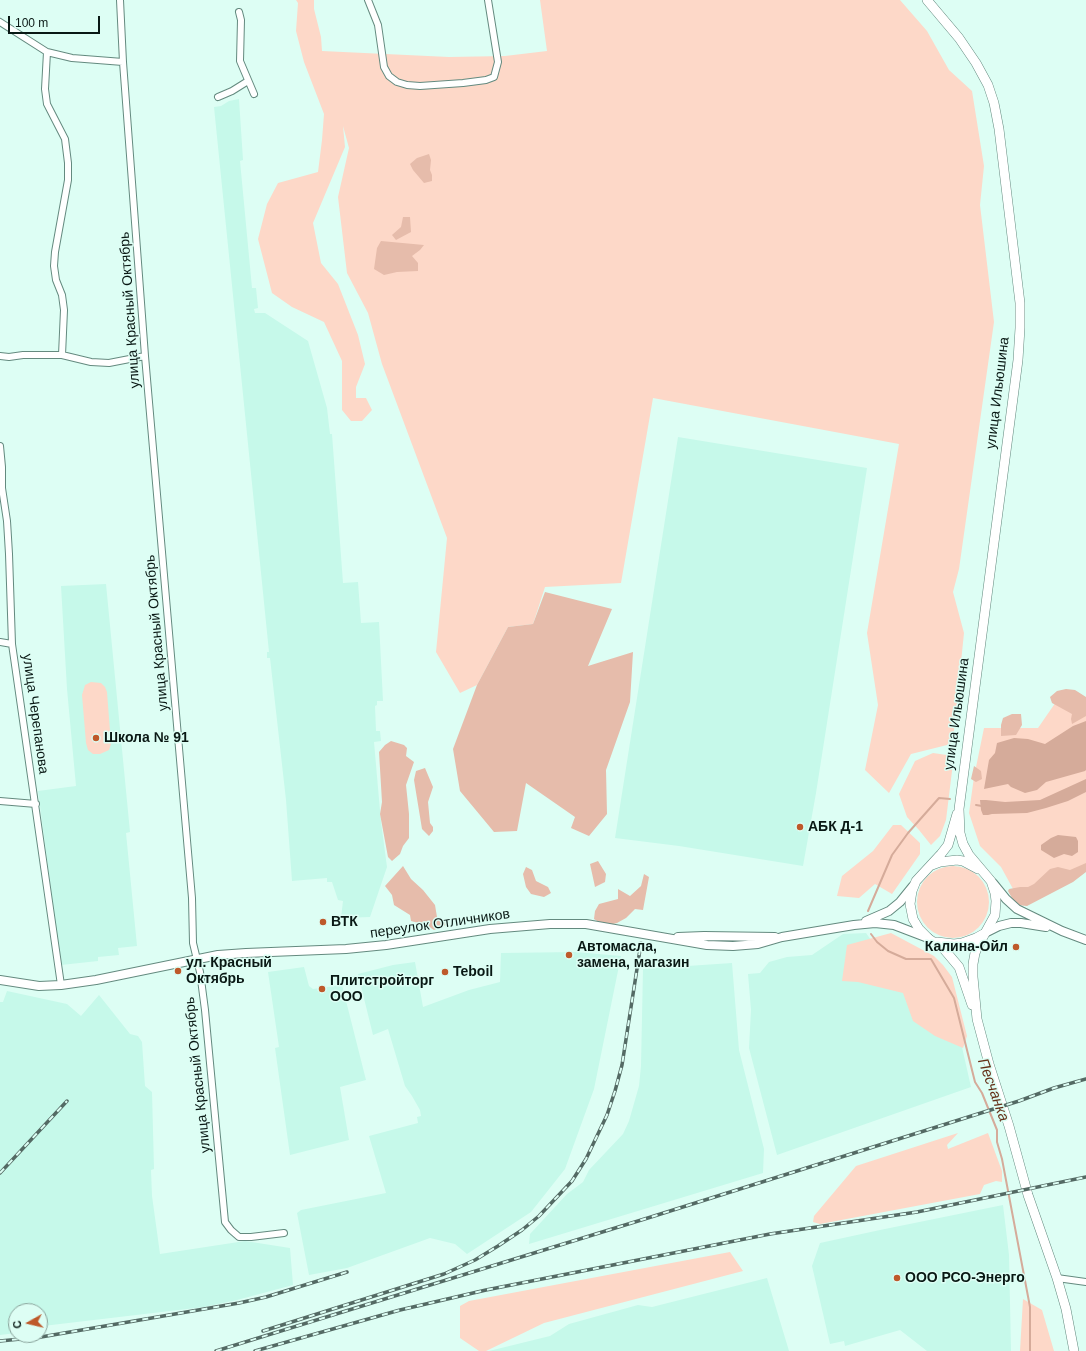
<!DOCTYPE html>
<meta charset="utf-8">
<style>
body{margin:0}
#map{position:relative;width:1086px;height:1351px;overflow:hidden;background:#ddfef4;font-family:Arial,sans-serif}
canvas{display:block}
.north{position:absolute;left:8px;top:1303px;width:40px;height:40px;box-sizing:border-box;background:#ddfef4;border:1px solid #88a29a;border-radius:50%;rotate:262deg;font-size:11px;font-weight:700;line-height:16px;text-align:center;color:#091814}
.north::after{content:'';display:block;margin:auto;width:14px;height:18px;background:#be592a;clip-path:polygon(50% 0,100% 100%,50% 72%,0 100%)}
.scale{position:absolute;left:8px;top:16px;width:92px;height:18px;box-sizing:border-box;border:2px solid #091814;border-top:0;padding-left:5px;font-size:12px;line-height:14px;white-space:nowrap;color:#091814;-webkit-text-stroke:3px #ddfef4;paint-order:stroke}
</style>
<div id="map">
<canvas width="1086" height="1351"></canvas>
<div class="north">С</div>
<div class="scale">100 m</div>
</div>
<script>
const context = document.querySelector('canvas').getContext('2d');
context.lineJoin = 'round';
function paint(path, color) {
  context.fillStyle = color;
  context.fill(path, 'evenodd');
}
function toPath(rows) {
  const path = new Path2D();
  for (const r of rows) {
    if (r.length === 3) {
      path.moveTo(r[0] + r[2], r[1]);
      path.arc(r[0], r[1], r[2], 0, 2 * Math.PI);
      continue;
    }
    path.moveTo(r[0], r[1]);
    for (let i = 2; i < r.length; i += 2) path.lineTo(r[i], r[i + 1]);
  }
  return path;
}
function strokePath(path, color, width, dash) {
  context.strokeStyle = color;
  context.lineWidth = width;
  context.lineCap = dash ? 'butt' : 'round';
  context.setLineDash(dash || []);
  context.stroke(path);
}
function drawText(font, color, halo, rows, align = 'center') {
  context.font = font + ' Arial,sans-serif';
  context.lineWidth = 3;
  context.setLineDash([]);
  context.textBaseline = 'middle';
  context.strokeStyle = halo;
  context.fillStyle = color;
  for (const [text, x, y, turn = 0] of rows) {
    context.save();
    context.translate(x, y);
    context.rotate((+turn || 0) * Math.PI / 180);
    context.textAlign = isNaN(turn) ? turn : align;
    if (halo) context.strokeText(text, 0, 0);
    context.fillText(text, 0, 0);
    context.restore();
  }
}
const built = toPath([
 [239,99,243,160,240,161,252,288,256,288,258,308,254,309,255,313,265,313,308,341,327,408,330,434,332,434,343,583,358,582,361,623,379,622,383,701,377,701,377,705,375,706,376,731,380,731,381,741,374,742,381,822,387,867,370,917,341,918,343,901,338,900,332,882,327,882,327,878,292,881,286,800,270,658,267,658,267,652,269,652,214,107,221,106,229,101],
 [678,437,867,468,816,793,803,866,679,846,615,838],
 [106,584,130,832,126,833,137,946,118,948,119,955,98,957,98,961,61,965,38,791,76,786,67,689,61,586],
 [866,933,882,955,957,1025,971,1087,777,1155,749,1048,751,1010,748,974,760,973,769,962,787,957,812,955,843,934],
 [576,952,621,956,594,1089,565,1169,531,1212,467,1254,455,1244,430,1238,347,1268,309,1275,297,1213,301,1210,386,1193,369,1136,418,1123,417,1117,421,1116,420,1110,412,1096,405,1086,388,1029,373,1035,358,974,393,965,415,962,423,1007,469,990,500,982,501,953],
 [732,963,739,1050,764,1149,763,1173,529,1244,530,1234,567,1194,583,1182,589,1170,623,1134,629,1121,639,1086,641,1066,643,969],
 [304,967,309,986,313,989,342,985,366,1080,340,1087,349,1140,290,1155,275,1048,279,1047,268,972],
 [7,991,67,1004,81,1016,99,995,130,1034,138,1036,142,1042,145,1086,152,1092,154,1169,151,1170,152,1196,160,1254,245,1241,290,1248,293,1285,237,1300,204,1307,43,1326,43,1331,40,1331,40,1311,16,1311,16,1333,0,1335,0,1002,3,1002],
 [1003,1205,1009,1255,1011,1351,927,1351,900,1330,845,1346,844,1341,830,1344,812,1266,820,1243,880,1230],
 [767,1278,789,1351,489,1351,550,1336,569,1324,638,1305,652,1307]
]);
const green = toPath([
 [296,0,314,0,314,9,321,37,322,51,449,57,505,56,547,51,540,0,900,0,927,31,949,70,972,91,984,166,980,205,994,322,959,569,953,592,964,633,954,730,951,744,911,754,889,793,865,770,878,705,867,633,899,444,653,398,621,583,545,587,533,624,508,627,477,685,460,693,436,652,447,538,382,364,368,313,347,273,338,197,349,148,343,126,345,147,313,223,321,263,338,284,358,335,365,364,356,387,356,398,366,398,372,410,362,421,351,421,342,410,342,361,324,322,292,307,272,293,258,239,267,204,278,183,318,172,322,140,324,114,304,62,296,31,298,3],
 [91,682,101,683,105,687,107,692,111,744,109,750,100,754,93,754,88,750,86,743,82,695,85,685],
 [1058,699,1086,708,1086,869,1018,898,1001,867,980,846,969,813,974,777,984,728,1038,728],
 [933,753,947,755,953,763,946,820,940,836,931,845,919,830,907,817,899,794,915,761],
 [893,825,901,825,920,843,920,854,892,894,875,884,859,898,837,896,842,876,873,851],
 [953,902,36],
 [891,933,934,956,943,965,952,977,967,1036,963,1048,935,1036,913,1021,903,993,858,982,842,981,847,945],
 [958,1133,947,1145,948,1149,988,1133,1002,1171,1002,1182,996,1181,984,1185,980,1194,820,1224,813,1222,814,1216,856,1166],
 [730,1252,743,1271,544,1323,486,1351,479,1351,460,1338,460,1306,469,1301],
 [1023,1299,1042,1310,1054,1351,1020,1351]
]);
const forest = toPath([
 [429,154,431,160,430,170,432,175,432,181,424,183,413,170,410,164,417,158],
 [403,217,410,217,411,232,396,240,392,235,401,227],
 [381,241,424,245,420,250,412,256,418,263,418,271,397,272,384,275,374,269,377,248],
 [545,592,612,609,588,666,633,652,630,702,606,770,607,814,589,836,571,828,575,817,526,783,517,831,494,832,460,791,453,749,477,685,508,627,533,624],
 [1066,689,1075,690,1086,697,1086,716,1072,724,1071,719,1072,714,1052,703,1050,697,1057,691],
 [1012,714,1021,714,1022,725,1016,735,1001,736,1001,725,1003,718],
 [391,741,404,745,407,748,406,756,414,762,406,785,409,814,409,838,403,846,400,854,392,861,388,857,380,814,382,802,379,752,385,745],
 [974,766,981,771,982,779,976,782,971,779],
 [425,768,433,787,428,802,430,823,433,827,433,831,429,836,422,829,414,780,416,771],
 [598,861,606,874,605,882,595,887,590,864],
 [1086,863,1086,872,1073,882,1027,906,1016,905,1008,891,1009,889,1020,887,1028,887,1034,884,1050,869,1058,867,1070,870],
 [403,866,411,879,423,890,435,905,437,917,446,921,446,925,434,930,426,925,411,921,410,915,394,905,392,895,385,886],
 [526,867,532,870,536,881,548,887,551,893,544,897,531,894,526,887,523,874],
 [644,874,649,877,643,910,635,909,626,918,617,923,609,925,602,924,594,919,595,911,599,904,618,899,618,889,630,896,641,886]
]);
const water = toPath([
 [1086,721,1086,770,1085,771,1046,782,1037,790,1025,793,1011,787,1008,784,984,789,989,760,995,753,997,743,1014,738,1028,739,1045,744,1073,726],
 [1086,779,1086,792,1068,801,1046,808,1027,813,992,814,988,815,983,815,981,810,980,800,986,800,1005,802,1040,800],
 [1058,835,1076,837,1078,841,1078,852,1072,856,1064,854,1054,858,1041,850,1041,845,1051,838]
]);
const stream = toPath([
 [976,805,982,806],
 [868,911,892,855,908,833,939,798,950,799],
 [871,934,877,942,888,951,906,959,931,959,954,998,975,1082,982,1093,997,1130,997,1142,1002,1159,1030,1307,1030,1351]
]);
const minor = toPath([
 [120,0,123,62,145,356,192,898,193,943,200,972,205,1010,225,1222,231,1230,239,1237,251,1237,284,1233],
 [368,0,378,25,384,67,389,76,397,82,407,85,420,86,463,83,486,80,494,77,498,62,488,0],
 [239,12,241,20,240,61,254,94],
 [0,22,47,52,72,58,123,62],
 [47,52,45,89,47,104,65,139,68,163,68,180,55,252,54,266,56,280,62,295,64,310,62,355],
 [218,97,232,91,248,81],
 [0,356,9,357,23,355,62,355,91,362,109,363,145,356],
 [0,446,2,467,2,488,7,521,9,554,12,644,61,985],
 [0,642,12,644],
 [0,801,36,804],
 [1057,1278,1086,1282]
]);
const major = toPath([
 [993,883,1006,899,1017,909,1062,931,1086,940],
 [866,921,889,911,900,902,913,886],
 [985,933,999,926,1011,923,1021,923,1046,927],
 [678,937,704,936,775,937],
 [0,980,39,986,61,985,96,980,218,955,246,953,346,949,386,945,490,929,550,924,586,924,707,945,733,946,758,944,782,937,854,925,875,923,894,925,928,938]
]);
const highway = toPath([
 [927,0,959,38,976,63,988,85,994,103,999,129,1020,303,1020,328,1018,360,959,809,960,833,963,844,969,855,991,881,995,893,996,901,995,915,978,946,975,953,973,964,973,977,977,1019,989,1064,1009,1126,1028,1195,1057,1278,1066,1309,1074,1351],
 [957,814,948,845,941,854,916,881,912,891,910,904,913,919,919,929,929,939,943,948,959,967,972,1005],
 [932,865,940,862,957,860,963,861,978,869],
 [937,942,954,944,962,943,976,938,985,933]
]);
const rail = toPath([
 [0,1173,67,1101],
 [263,1331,444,1274,475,1260,498,1246,522,1230,539,1216,572,1181,586,1159,607,1115,615,1091,622,1065,641,943],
 [0,1341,41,1337,239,1303,266,1297,347,1272],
 [216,1351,651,1217,1019,1101,1054,1088,1086,1079],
 [255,1351,400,1310,486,1290,770,1234,917,1212,1086,1177]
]);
const markers = [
 [96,738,4,"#be592a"],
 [800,827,4,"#be592a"],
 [323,922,4,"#be592a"],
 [1016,947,4,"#be592a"],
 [569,955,4,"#be592a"],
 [178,971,4,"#be592a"],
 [445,972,4,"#be592a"],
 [322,989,4,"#be592a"],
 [897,1278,4,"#be592a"]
];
const streetNames = [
 ["улица Красный Октябрь",130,310,-94],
 ["улица Ильюшина",998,393,-83],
 ["улица Красный Октябрь",157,633,-95],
 ["улица Черепанова",35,714,82],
 ["улица Ильюшина",957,714,-82],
 ["переулок Отличников",440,924,-8],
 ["улица Красный Октябрь",198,1075,-96]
];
const poiNames = [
 ["Школа № 91",104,738],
 ["АБК Д-1",808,827],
 ["ВТК",331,922],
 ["Автомасла,",577,947],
 ["замена, магазин",577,963],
 ["Калина-Ойл",1008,947,"right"],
 ["ул. Красный",186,963],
 ["Октябрь",186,979],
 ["Teboil",453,972],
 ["Плитстройторг",330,981],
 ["ООО",330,997],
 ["ООО РСО-Энерго",905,1278]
];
const waterNames = [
 ["Песчанка",993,1090,70]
];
paint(built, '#c6f9ea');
paint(green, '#fdd8c8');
paint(forest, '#e6bcab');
paint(water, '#d5ab9a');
strokePath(stream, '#d5ab9a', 2);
strokePath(minor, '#648a7f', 8);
strokePath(major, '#648a7f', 10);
strokePath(highway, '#648a7f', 10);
strokePath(minor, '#fff', 6);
strokePath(major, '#fff', 8);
strokePath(highway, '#fff', 9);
strokePath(rail, '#546a64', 3.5);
strokePath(rail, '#ddfef4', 2, [6]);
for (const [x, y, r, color] of markers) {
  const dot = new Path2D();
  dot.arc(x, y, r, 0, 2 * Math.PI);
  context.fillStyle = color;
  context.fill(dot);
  strokePath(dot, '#ddfef4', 1.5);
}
drawText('14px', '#091814', '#ddfef4', streetNames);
drawText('bold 14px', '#091814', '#ddfef4', poiNames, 'left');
drawText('italic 15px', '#642f17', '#ddfef4', waterNames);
</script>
